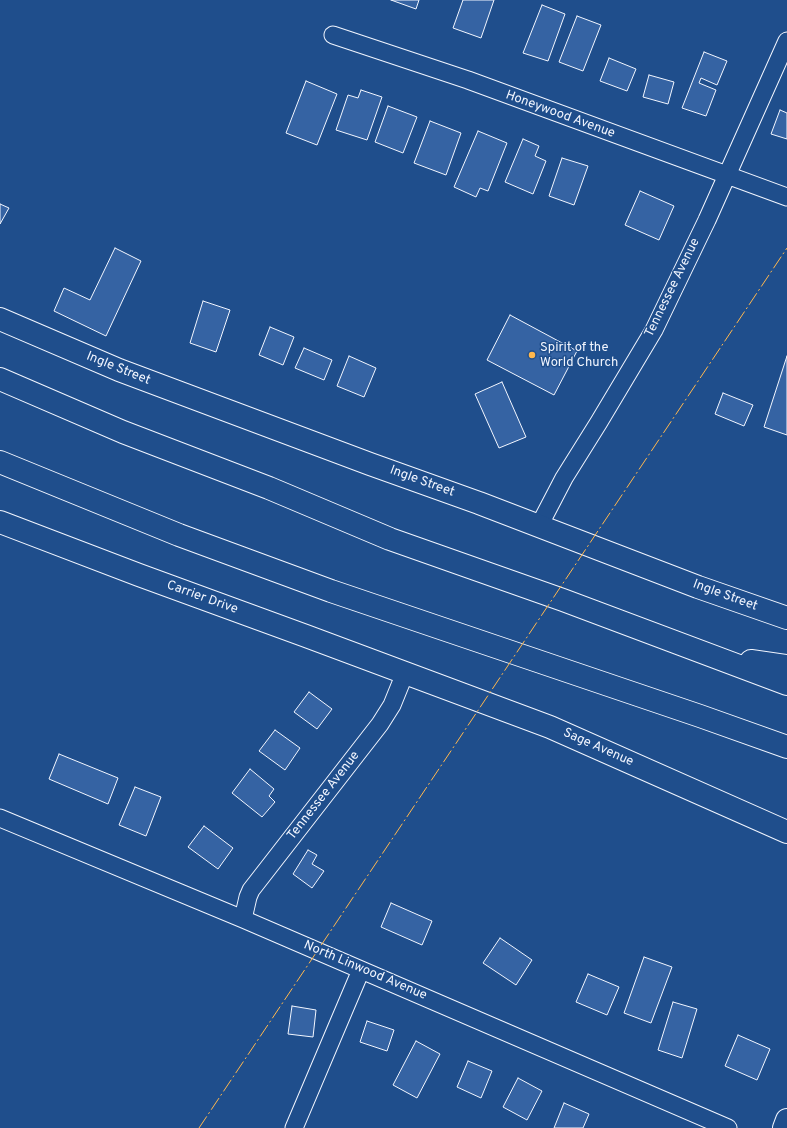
<!DOCTYPE html>
<style>
body{margin:0}
canvas{display:block;background:#1f4e8c}
</style>
<canvas width="787" height="1128"></canvas>
<script>
const context = document.querySelector('canvas').getContext('2d');
context.lineJoin = 'round';
function paint(path, color) {
  context.fillStyle = color;
  context.fill(path, 'evenodd');
}
function toPath(rows) {
  const path = new Path2D();
  for (const r of rows) {
    path.moveTo(r[0], r[1]);
    for (let i = 2; i < r.length; i += 2) path.lineTo(r[i], r[i + 1]);
  }
  return path;
}
function strokePath(path, color, width, dash) {
  context.strokeStyle = color;
  context.lineWidth = width;
  context.lineCap = dash ? 'butt' : 'round';
  context.setLineDash(dash || []);
  context.stroke(path);
}
function drawText(font, color, halo, rows, align = 'center') {
  context.font = font + ' Overpass,sans-serif';
  context.lineWidth = 3;
  context.setLineDash([]);
  context.textBaseline = 'middle';
  context.strokeStyle = halo;
  context.fillStyle = color;
  for (const [text, x, y, turn = 0] of rows) {
    context.save();
    context.translate(x, y);
    context.rotate((+turn || 0) * Math.PI / 180);
    context.textAlign = isNaN(turn) ? turn : align;
    if (halo) context.strokeText(text, 0, 0);
    context.fillText(text, 0, 0);
    context.restore();
  }
}
const building = toPath([
 [391,0,419,0,416,9,391,0],
 [463,0,494,0,481,38,453,28,463,0],
 [542,5,565,14,548,61,523,53,542,5],
 [577,16,601,25,583,71,559,62,577,16],
 [704,52,727,61,717,85,701,78,699,83,716,90,706,116,682,108,704,52],
 [609,58,636,69,627,91,600,81,609,58],
 [649,75,674,82,668,104,643,97,649,75],
 [306,81,337,94,317,145,286,133,306,81],
 [361,90,382,97,367,140,336,130,348,95,358,98,361,90],
 [388,106,417,117,403,153,375,142,388,106],
 [780,110,787,113,787,139,771,134,780,110],
 [430,121,461,133,446,175,414,163,430,121],
 [478,131,507,143,488,191,480,188,476,197,454,187,478,131],
 [523,139,539,146,535,156,546,161,533,194,505,182,523,139],
 [562,158,588,166,574,205,549,196,562,158],
 [640,191,674,206,659,240,625,225,640,191],
 [0,204,9,208,0,224,0,204],
 [115,248,141,261,106,336,54,311,64,288,90,300,115,248],
 [203,301,230,310,216,352,190,343,203,301],
 [510,315,577,351,554,395,487,360,510,315],
 [270,327,294,337,283,365,259,355,270,327],
 [304,348,332,360,324,380,295,368,304,348],
 [349,356,376,368,364,397,337,386,349,356],
 [787,356,787,435,764,427,787,356],
 [502,382,526,437,499,448,475,394,502,382],
 [723,393,753,405,744,426,715,414,723,393],
 [309,692,332,709,317,729,294,712,309,692],
 [275,730,300,748,285,770,259,751,275,730],
 [59,754,118,778,108,804,49,779,59,754],
 [250,769,274,789,269,796,275,802,262,817,232,793,250,769],
 [135,787,161,797,146,836,119,825,135,787],
 [204,826,233,848,218,869,188,847,204,826],
 [308,850,317,855,312,864,324,871,312,888,293,874,308,850],
 [391,903,432,921,422,945,381,927,391,903],
 [500,938,532,960,516,985,483,963,500,938],
 [644,957,672,967,651,1023,624,1013,644,957],
 [588,974,619,987,607,1015,576,1002,588,974],
 [673,1002,697,1009,682,1058,658,1050,673,1002],
 [292,1006,316,1010,313,1037,288,1034,292,1006],
 [367,1021,394,1030,387,1051,360,1042,367,1021],
 [738,1035,770,1049,757,1080,725,1066,738,1035],
 [416,1041,440,1054,417,1098,393,1085,416,1041],
 [468,1061,492,1071,481,1098,457,1087,468,1061],
 [518,1078,542,1091,527,1120,503,1107,518,1078],
 [564,1103,589,1114,583,1128,554,1128,564,1103]
]);
const minor = toPath([
 [333,35,468,80,787,197],
 [539,526,564,478,599,422,654,330,707,220,787,41],
 [0,818,243,919,728,1128],
 [243,919,248,897,251,890,380,724,392,705,405,673],
 [294,1128,361,970]
]);
const tertiary = toPath([
 [0,319,119,370,370,464,479,503,698,587,787,618],
 [0,522,139,575,306,636,550,727,787,832],
 [784,1128,787,1120]
]);
const motorway = toPath([
 [0,379,123,432,269,488,390,539,563,600,787,684],
 [0,462,179,535,331,591,700,716,787,747],
 [751,661,787,666]
]);
const power = toPath([
 [199,1128,787,248]
]);
const markers = [
 [532,355,4,"#ffb74d"]
];
const streetNames = [
 ["Honeywood Avenue",560,115,20],
 ["Tennessee Avenue",673,288,-64],
 ["Ingle Street",118,369,22],
 ["Ingle Street",422,482,20],
 ["Ingle Street",725,596,20],
 ["Carrier Drive",202,598,20],
 ["Sage Avenue",598,748,24],
 ["Tennessee Avenue",324,796,-52],
 ["North Linwood Avenue",365,971,23]
];
const poiNames = [
 ["Spirit of the",540,348],
 ["World Church",540,363]
];
paint(building, '#3563a3');
strokePath(building, '#f2f6ff', 1);
strokePath(minor, '#f2f6ff', 19);
strokePath(tertiary, '#f2f6ff', 24);
strokePath(motorway, '#f2f6ff', 24);
strokePath(minor, '#1f4e8c', 17);
strokePath(tertiary, '#1f4e8c', 22);
strokePath(motorway, '#1f4e8c', 22);
strokePath(power, '#ffb74d', 1, [14, 3, 2, 3]);
for (const [x, y, r, color] of markers) {
  const dot = new Path2D();
  dot.arc(x, y, r, 0, 2 * Math.PI);
  context.fillStyle = color;
  context.fill(dot);
  strokePath(dot, '#1f4e8c', 1.5);
}
drawText('13px', '#f2f6ff', '#1f4e8c', streetNames);
drawText('13px', '#f2f6ff', '#1f4e8c', poiNames, 'left');
</script>
